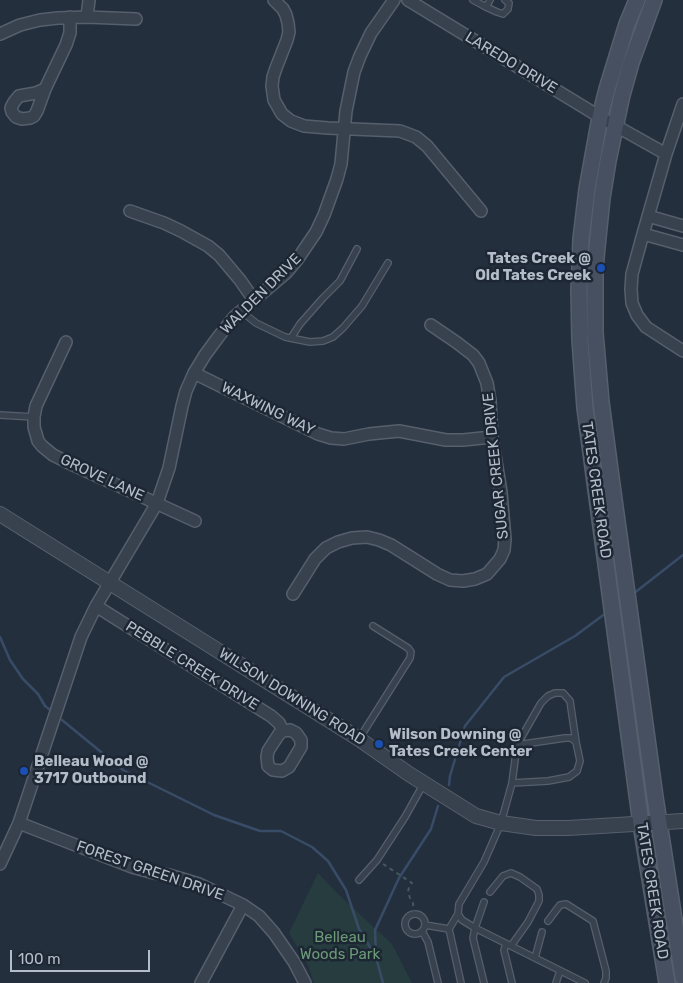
<!DOCTYPE html>
<style>
body{margin:0}
#map{position:relative;width:683px;height:983px;overflow:hidden;background:#242f3e;font-family:Rubik,sans-serif}
canvas{display:block}
.scale{position:absolute;left:10px;top:950px;width:140px;height:22px;box-sizing:border-box;border:2px solid #b4bcc9;border-top:0;padding-left:6px;font-size:15px;line-height:18px;white-space:nowrap;color:#b4bcc9;-webkit-text-stroke:4px #1d2633;paint-order:stroke}
</style>
<div id="map">
<canvas width="683" height="983"></canvas>
<div class="scale">100 m</div>
</div>
<script>
const context = document.querySelector('canvas').getContext('2d');
context.lineJoin = 'round';
function paint(path, color) {
  context.fillStyle = color;
  context.fill(path, 'evenodd');
}
function toPath(rows) {
  const path = new Path2D();
  for (const r of rows) {
    if (r.length === 3) {
      path.moveTo(r[0] + r[2], r[1]);
      path.arc(r[0], r[1], r[2], 0, 2 * Math.PI);
      continue;
    }
    path.moveTo(r[0], r[1]);
    for (let i = 2; i < r.length; i += 2) path.lineTo(r[i], r[i + 1]);
  }
  return path;
}
function strokePath(path, color, width, dash) {
  context.strokeStyle = color;
  context.lineWidth = width;
  context.lineCap = dash ? 'butt' : 'round';
  context.setLineDash(dash || []);
  context.stroke(path);
}
function drawText(font, color, halo, rows, align = 'center') {
  context.font = font + ' Rubik,sans-serif';
  context.lineWidth = 5;
  context.setLineDash([]);
  context.textBaseline = 'middle';
  context.strokeStyle = halo;
  context.fillStyle = color;
  for (const [text, x, y, turn = 0] of rows) {
    context.save();
    context.translate(x, y);
    context.rotate((+turn || 0) * Math.PI / 180);
    context.textAlign = isNaN(turn) ? turn : align;
    if (halo) context.strokeText(text, 0, 0);
    context.fillText(text, 0, 0);
    context.restore();
  }
}
const green = toPath([
 [318,873,339,895,392,944,412,983,314,983,308,965,289,933]
]);
const stream = toPath([
 [633,594,683,555],
 [0,637,10,660,23,679,38,694,45,706,49,709],
 [62,720,123,770,214,815,260,831,281,831,312,847,328,861,346,890,359,929,376,957],
 [449,785,450,776,465,726,504,677,575,636,606,613],
 [383,983,376,957,375,930,399,878,431,829,438,806]
]);
const path = toPath([
 [383,864,412,883,409,887,408,892,410,898,413,903,414,913]
]);
const service = toPath([
 [473,0,486,7,490,0],
 [486,7,497,12,503,14,508,9,509,3,505,0],
 [241,311,256,323,285,337,310,342,323,341,333,337,343,328,362,306,388,263],
 [291,338,300,324,323,298,340,281,357,249],
 [0,415,34,417],
 [359,739,410,658,411,652,408,648,373,626],
 [517,745,565,738,571,738,576,742,580,761,577,771,569,777,548,781,512,783,501,823,484,862,459,904,458,914,462,920,475,928,585,983],
 [512,783,517,745,541,703,548,696,555,693,563,693,570,701,576,742],
 [359,880,377,860,405,817,424,783],
 [490,892,503,876,511,873,520,877,537,889,539,895,539,901,528,922,511,946],
 [484,902,475,928,473,938,484,983],
 [415,924,10],
 [458,914,449,929,461,983],
 [548,921,560,905,566,904,593,921,606,971,606,978,604,983],
 [425,925,449,929],
 [422,931,428,942,438,983],
 [506,944,504,950,512,983],
 [535,958,542,932],
 [556,983,560,971]
]);
const minor = toPath([
 [274,0,283,9,286,15,288,23,289,32,287,40,276,68,273,77,272,86,274,100,282,114,291,121,304,126,328,128,400,131,416,137,427,146,481,211],
 [408,0,600,117,666,154],
 [87,17,89,0],
 [0,34,20,25,40,20,58,18,87,17,136,19],
 [45,89,36,93,19,96,14,102,11,108,12,112,16,117,22,119,30,118,34,116,37,111,45,89,66,45,70,33,70,17],
 [683,104,666,154,643,234,632,274,631,289,632,303,637,315,646,327,683,351],
 [130,211,164,223,181,231,208,246,219,255,240,280,254,300],
 [648,216,683,226],
 [643,234,683,245],
 [66,342,36,406,34,417,34,427,38,441,42,446,53,455,73,465,195,521],
 [194,373,318,434,331,438,344,439,369,434,399,431,446,440,463,440,492,437],
 [293,594,315,559,326,548,338,542,352,538,367,537,379,540,391,545,437,574,450,580,463,581,475,579,487,574,500,559,504,550,505,539,501,492,492,437,490,401,487,383,479,363,473,355,456,342,431,325],
 [96,606,271,716,279,723,283,731],
 [290,730,296,733,301,740,301,747,289,767,282,771,273,770,268,766,267,757,268,751,279,734,283,731,290,730],
 [19,823,132,867,154,873,169,875,199,884,243,905,259,916,274,933,294,962,305,983],
 [0,864,19,823,81,637,96,606,157,503,169,468,182,406,186,391,194,373,205,355,219,336,234,317,286,273,297,260,316,232,324,215,337,179,341,164,346,111,354,72,360,56,371,33,394,0],
 [201,983,243,905]
]);
const tertiary = toPath([
 [0,514,359,739,409,774,476,816,501,823,536,828,568,828,683,821]
]);
const secondary = toPath([
 [637,0,627,24,607,89,600,117,587,189,581,239,579,291,580,340,585,408,641,824,667,983],
 [654,0,631,63,622,95,608,161,602,198,597,247,595,268,595,333,601,402,612,485,655,797,683,977]
]);
const markers = [
 [601,268,5,"#1a4fb4"],
 [379,744,5,"#1a4fb4"],
 [24,771,5,"#1a4fb4"]
];
const streetNames = [
 ["LAREDO DRIVE",511,63,31],
 ["WALDEN DRIVE",261,294,-45],
 ["WAXWING WAY",268,409,26],
 ["SUGAR CREEK DRIVE",496,466,-96],
 ["GROVE LANE",102,478,25],
 ["TATES CREEK ROAD",596,490,82],
 ["PEBBLE CREEK DRIVE",192,666,32],
 ["WILSON DOWNING ROAD",292,697,32],
 ["FOREST GREEN DRIVE",150,871,19],
 ["TATES CREEK ROAD",652,891,81]
];
const poiNames = [
 ["Tates Creek @",591,259,"right"],
 ["Old Tates Creek",591,276,"right"],
 ["Wilson Downing @",389,735],
 ["Tates Creek Center",389,752],
 ["Belleau Wood @",34,762],
 ["3717 Outbound",34,779]
];
const parkNames = [
 ["Belleau",340,938],
 ["Woods Park",340,955]
];
paint(green, '#263c3f');
strokePath(stream, '#394c67', 2.5);
strokePath(service, '#565f6c', 8);
strokePath(minor, '#565f6c', 14);
strokePath(tertiary, '#565f6c', 16);
strokePath(secondary, '#565f6c', 18);
strokePath(path, '#44595c', 2, [4, 4]);
strokePath(service, '#38414e', 5.5);
strokePath(minor, '#38414e', 11);
strokePath(tertiary, '#38414e', 14);
strokePath(secondary, '#465061', 15);
for (const [x, y, r, color] of markers) {
  const dot = new Path2D();
  dot.arc(x, y, r, 0, 2 * Math.PI);
  context.fillStyle = color;
  context.fill(dot);
  strokePath(dot, '#1d2633', 2);
}
drawText('15px', '#b4bcc9', '#1d2633', streetNames);
drawText('bold 15px', '#b4bcc9', '#1d2633', poiNames, 'left');
drawText('15px', '#6b9a76', '#1d2633', parkNames);
</script>
